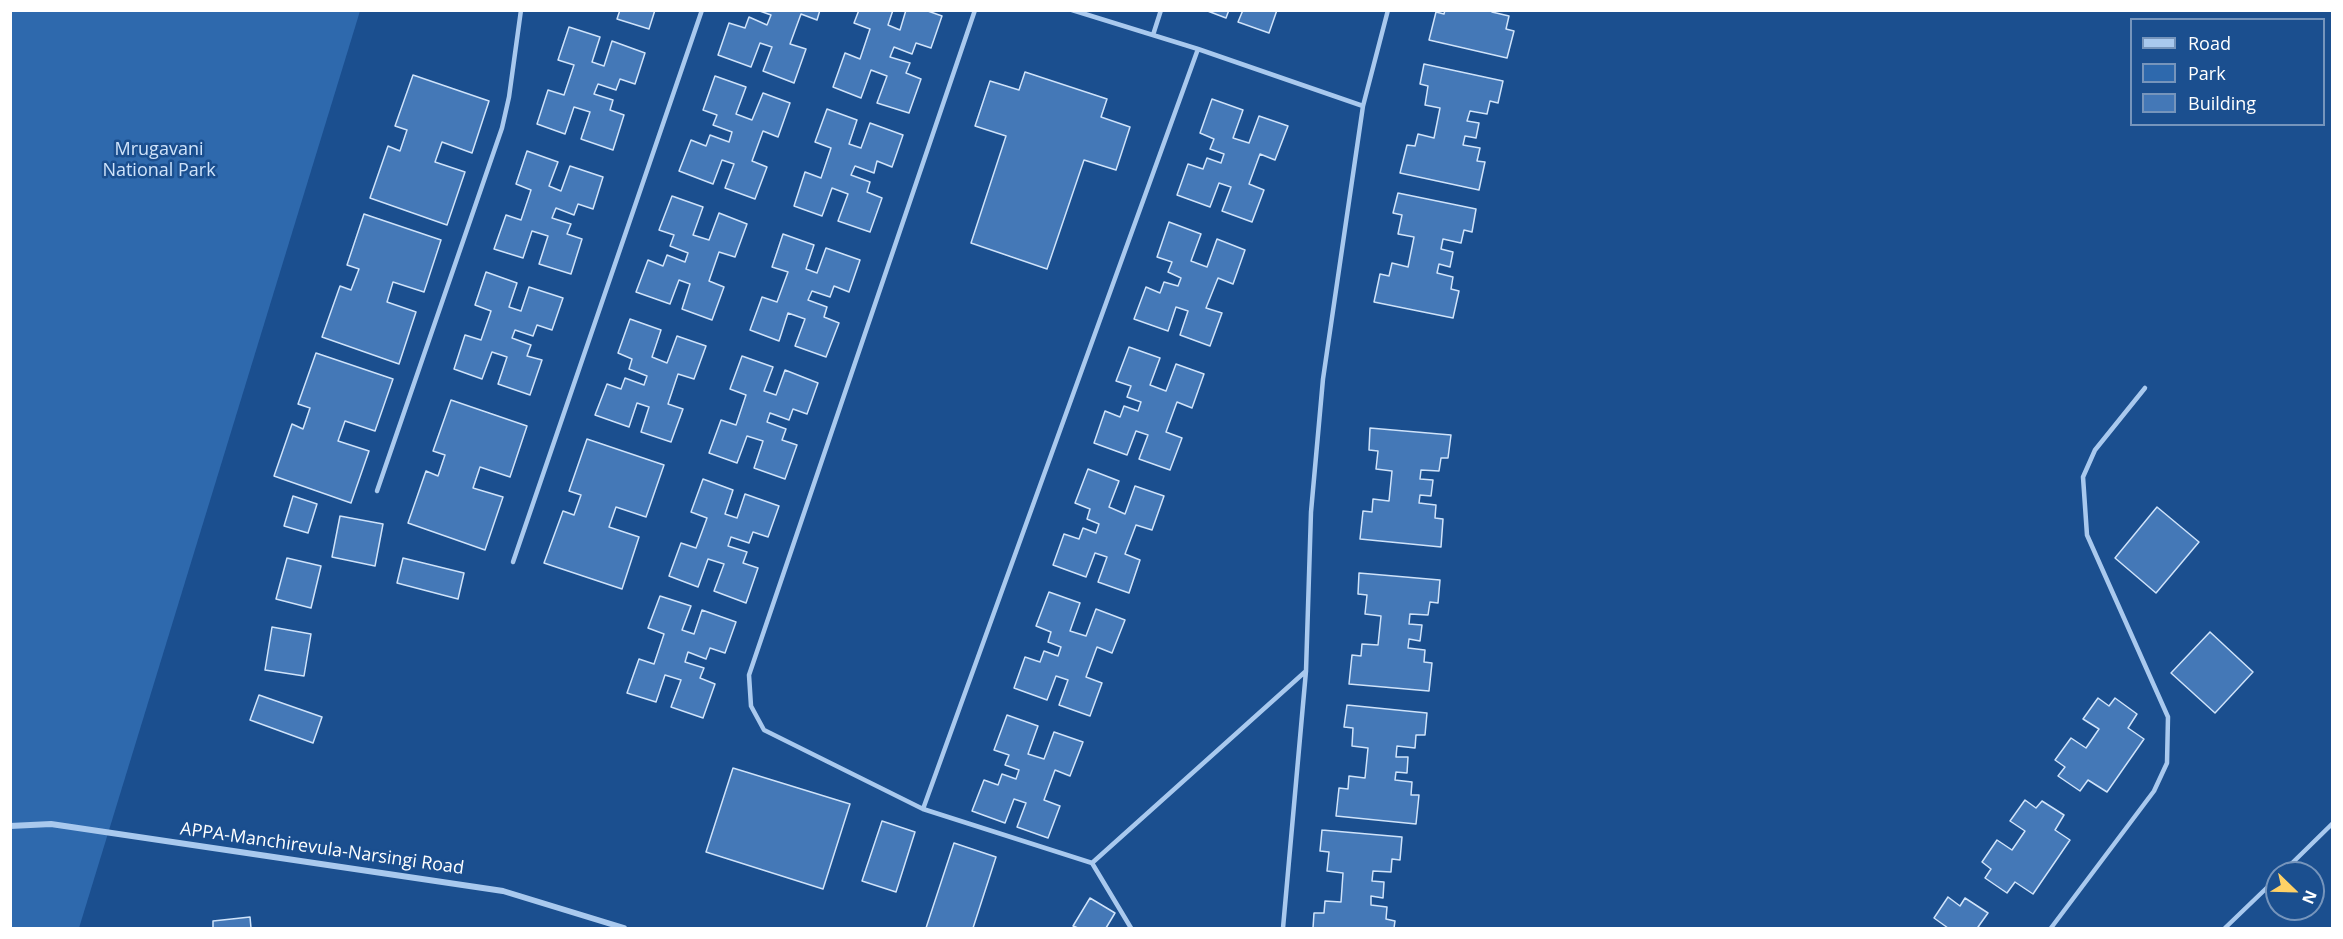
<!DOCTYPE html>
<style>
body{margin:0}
#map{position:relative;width:2343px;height:939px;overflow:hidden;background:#1b4f8f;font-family:"Open Sans",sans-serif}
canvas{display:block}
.frame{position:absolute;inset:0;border:12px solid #fff;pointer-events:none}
.legend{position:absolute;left:2130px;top:18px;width:195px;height:108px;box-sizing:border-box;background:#1b4f8f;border:2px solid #7695bc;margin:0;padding:8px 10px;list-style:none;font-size:18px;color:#fff}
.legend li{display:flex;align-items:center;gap:12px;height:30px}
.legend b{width:30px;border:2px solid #7695bc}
.north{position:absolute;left:2265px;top:861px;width:60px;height:60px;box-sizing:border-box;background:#1b4f8f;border:2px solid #7695bc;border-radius:50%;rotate:113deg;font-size:16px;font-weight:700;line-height:24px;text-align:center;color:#fff}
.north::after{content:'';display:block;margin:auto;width:21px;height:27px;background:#ffd166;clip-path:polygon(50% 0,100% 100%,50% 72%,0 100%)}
</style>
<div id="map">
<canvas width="2343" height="939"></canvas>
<div class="frame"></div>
<ul class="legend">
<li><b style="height:8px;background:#a9c9ee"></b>Road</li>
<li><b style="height:16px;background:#2e69ad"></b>Park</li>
<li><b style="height:16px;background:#4478b7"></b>Building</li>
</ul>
<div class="north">N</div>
</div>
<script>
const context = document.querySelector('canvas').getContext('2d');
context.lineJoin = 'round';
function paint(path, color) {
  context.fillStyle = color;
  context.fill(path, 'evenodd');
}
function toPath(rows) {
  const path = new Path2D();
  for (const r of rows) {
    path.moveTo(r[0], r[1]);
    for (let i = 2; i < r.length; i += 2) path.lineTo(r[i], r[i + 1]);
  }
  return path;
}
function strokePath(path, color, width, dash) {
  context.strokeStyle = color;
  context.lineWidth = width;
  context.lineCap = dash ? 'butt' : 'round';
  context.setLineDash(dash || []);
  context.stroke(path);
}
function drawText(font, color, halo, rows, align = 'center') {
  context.font = font + ' "Open Sans",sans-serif';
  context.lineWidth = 5;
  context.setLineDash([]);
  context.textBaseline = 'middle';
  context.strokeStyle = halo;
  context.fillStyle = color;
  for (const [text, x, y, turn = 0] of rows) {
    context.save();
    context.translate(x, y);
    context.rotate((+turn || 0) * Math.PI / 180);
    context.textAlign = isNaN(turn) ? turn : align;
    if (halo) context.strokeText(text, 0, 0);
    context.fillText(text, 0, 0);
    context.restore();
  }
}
const green = toPath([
 [10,11,360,11,79,928,11,928]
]);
const building = toPath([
 [620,10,655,10,649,29,617,19,620,10],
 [757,10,820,10,817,20,801,14,790,44,806,49,794,83,763,71,772,47,760,43,751,67,718,55,729,23,745,28,749,17,767,25,771,15,757,10],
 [859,10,893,10,888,25,900,30,906,10,925,10,942,16,931,48,916,43,912,54,894,47,890,57,910,63,906,73,921,79,909,113,877,103,887,76,871,70,861,98,833,87,845,53,860,59,870,29,854,23,859,10],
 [1205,10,1229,10,1226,18,1205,10],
 [1243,10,1277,10,1269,33,1238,22,1243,10],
 [1445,10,1493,10,1492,12,1509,16,1506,29,1514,31,1507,58,1429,40,1436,12,1444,14,1445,10],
 [569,27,600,37,592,62,604,66,612,41,645,53,635,84,620,79,616,90,598,84,594,94,613,100,610,110,624,115,613,150,581,139,590,112,574,107,565,134,537,124,548,90,564,95,574,65,558,60,569,27],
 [1424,64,1503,81,1498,103,1490,101,1487,114,1470,111,1467,121,1479,123,1476,138,1465,136,1463,145,1480,148,1477,161,1485,162,1479,190,1400,173,1407,145,1415,146,1418,134,1434,138,1440,108,1425,105,1428,86,1420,84,1424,64],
 [1025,72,1107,99,1101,117,1130,127,1116,170,1084,160,1047,269,971,243,1006,136,975,126,990,81,1019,90,1025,72],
 [413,75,489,101,472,153,442,142,435,162,465,172,447,225,370,198,388,146,400,151,407,130,395,126,413,75],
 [715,76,746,87,736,114,752,120,763,93,790,103,778,137,763,131,752,161,767,167,755,199,725,188,734,164,722,160,713,184,679,171,691,140,706,146,710,135,729,142,732,132,713,125,717,115,703,110,715,76],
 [1212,99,1243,110,1233,138,1249,143,1259,116,1288,126,1275,160,1260,154,1249,184,1264,190,1252,222,1222,211,1231,187,1219,183,1210,207,1177,195,1188,164,1203,169,1207,158,1221,163,1224,154,1210,149,1214,139,1200,133,1212,99],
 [827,109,857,120,849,144,861,148,870,123,903,135,892,167,877,161,874,173,855,166,851,175,870,182,867,192,882,198,870,232,838,221,848,194,832,188,822,216,794,206,805,172,821,178,831,148,815,142,827,109],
 [527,151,558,162,549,186,561,191,570,166,603,177,593,209,578,204,574,215,556,208,552,218,571,224,567,234,582,239,571,274,539,264,548,236,532,231,523,258,494,249,506,215,521,220,531,190,516,184,527,151],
 [1398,193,1476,209,1472,232,1464,230,1461,243,1443,239,1441,249,1453,252,1450,267,1439,264,1437,273,1453,277,1451,289,1459,291,1453,318,1374,302,1380,274,1389,276,1392,263,1408,267,1414,237,1398,234,1402,215,1393,213,1398,193],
 [672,196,703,207,693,235,709,240,719,213,747,224,735,257,719,252,709,281,724,287,712,320,682,309,690,284,679,280,670,304,636,292,648,260,663,266,667,255,685,262,688,253,670,246,674,235,659,230,672,196],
 [364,214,441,240,424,292,393,282,387,302,416,312,399,364,322,337,340,286,351,290,359,269,347,265,364,214],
 [1169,222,1201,234,1191,261,1207,267,1217,239,1245,250,1233,284,1218,278,1206,308,1222,313,1210,346,1180,335,1188,311,1176,307,1168,331,1134,319,1146,287,1160,293,1164,282,1178,286,1181,278,1168,272,1172,262,1157,257,1169,222],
 [783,234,814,245,806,269,817,273,826,248,860,260,849,292,834,286,830,297,812,291,808,300,827,307,824,317,839,323,826,357,795,346,805,319,788,313,779,341,750,330,762,297,777,302,788,272,772,267,783,234],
 [486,272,517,283,509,307,521,311,529,287,563,298,552,330,537,325,533,336,515,330,512,338,531,345,527,356,542,360,530,395,498,384,507,357,492,352,482,379,454,369,465,335,481,340,491,311,475,305,486,272],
 [630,319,661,330,652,357,667,363,677,336,706,346,694,379,678,374,668,404,683,409,671,442,641,432,649,407,637,403,629,427,595,415,607,384,621,389,625,378,644,385,647,376,629,369,632,359,618,353,630,319],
 [1129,347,1160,358,1150,385,1166,391,1176,364,1204,374,1192,408,1177,402,1166,432,1182,438,1170,470,1139,459,1148,435,1136,431,1127,455,1094,443,1105,411,1120,417,1124,406,1138,411,1141,402,1127,397,1131,386,1116,381,1129,347],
 [316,353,393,379,375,431,345,421,338,441,369,451,351,503,274,476,292,424,303,429,310,408,298,404,316,353],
 [742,356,773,367,764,391,776,395,785,370,818,383,807,414,793,409,789,420,770,413,767,422,786,429,782,440,797,445,785,479,754,468,763,441,747,436,737,463,709,453,721,420,736,425,746,395,730,389,742,356],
 [451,400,527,426,510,477,480,467,473,488,503,497,485,550,408,523,426,471,438,476,445,455,433,451,451,400],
 [1370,428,1451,435,1448,458,1441,458,1439,471,1421,470,1420,479,1433,480,1431,496,1420,495,1419,503,1436,505,1435,518,1443,519,1441,547,1360,539,1363,511,1372,512,1373,499,1389,501,1392,471,1376,469,1378,451,1369,450,1370,428],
 [587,439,664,465,646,517,616,507,609,527,639,537,622,589,544,563,563,511,574,515,581,495,569,491,587,439],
 [1088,469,1119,481,1109,507,1125,514,1135,486,1164,496,1152,530,1136,525,1125,554,1140,560,1129,593,1098,582,1107,557,1095,553,1086,577,1053,565,1064,534,1079,539,1083,528,1096,533,1099,524,1087,519,1090,509,1075,503,1088,469],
 [703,479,733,490,725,514,737,518,745,494,779,506,768,537,753,532,749,543,731,537,728,546,747,552,743,563,758,568,746,603,714,591,724,564,708,559,698,587,669,576,681,543,696,548,707,518,691,512,703,479],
 [293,496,317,504,308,533,284,526,293,496],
 [2157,507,2199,542,2156,593,2115,558,2157,507],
 [340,516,383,524,375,566,332,557,340,516],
 [287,558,321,566,311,608,276,599,287,558],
 [403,558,464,573,458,599,397,583,403,558],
 [1359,573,1440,580,1438,603,1430,602,1428,615,1410,614,1409,624,1422,625,1420,641,1409,639,1408,648,1425,650,1424,662,1432,663,1429,691,1349,684,1352,655,1361,656,1362,644,1378,645,1381,616,1365,614,1367,595,1358,594,1359,573],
 [1049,592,1080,603,1070,631,1086,636,1096,609,1125,620,1112,653,1097,647,1086,677,1102,683,1090,716,1059,705,1068,680,1056,676,1047,700,1014,688,1025,657,1040,662,1044,651,1058,656,1061,647,1048,642,1051,632,1036,626,1049,592],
 [660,596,691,606,682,630,694,634,702,610,736,622,725,653,710,648,706,659,688,652,685,662,704,668,700,678,715,684,703,718,671,707,681,680,665,675,656,702,627,693,639,659,654,664,664,634,648,628,660,596],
 [272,627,311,634,304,676,265,670,272,627],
 [2210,632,2253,672,2215,713,2171,673,2210,632],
 [259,695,322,717,313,743,250,720,259,695],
 [2098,698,2109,706,2115,698,2137,714,2128,728,2144,739,2107,792,2088,780,2080,791,2058,776,2065,767,2055,760,2071,738,2086,748,2099,729,2083,719,2098,698],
 [1347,705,1427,713,1425,735,1416,735,1415,748,1397,746,1396,757,1408,757,1407,773,1396,772,1395,780,1412,782,1411,795,1419,795,1416,824,1336,816,1339,788,1348,789,1349,776,1365,778,1368,748,1352,746,1353,728,1344,727,1347,705],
 [1007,715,1038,726,1028,754,1044,759,1054,732,1083,742,1070,776,1055,770,1044,800,1060,806,1048,838,1017,827,1026,803,1014,799,1005,823,972,811,984,780,998,785,1002,774,1016,779,1019,770,1005,765,1009,755,994,750,1007,715],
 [733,768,850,804,823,889,706,852,733,768],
 [2025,800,2036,808,2042,801,2064,815,2055,830,2070,840,2033,894,2015,882,2007,893,1985,878,1991,869,1982,862,1997,840,2012,850,2025,831,2010,821,2025,800],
 [882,821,915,832,896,892,862,881,882,821],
 [1322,830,1402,837,1400,860,1392,859,1391,872,1373,871,1372,881,1384,882,1383,898,1371,896,1371,905,1387,907,1386,919,1395,921,1394,928,1313,928,1314,913,1324,913,1325,901,1341,902,1343,873,1327,871,1329,852,1320,851,1322,830],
 [954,843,996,857,973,928,926,928,954,843],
 [1948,897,1960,906,1965,898,1988,913,1978,927,1980,928,1948,928,1934,918,1948,897],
 [1090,898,1115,913,1106,928,1078,928,1073,926,1090,898],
 [250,917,251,928,213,928,213,921,250,917]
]);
const service = toPath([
 [975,10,749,675,751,706,764,730,923,809,1092,863,1131,928],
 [1072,10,1198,49,1363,106],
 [1153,35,1161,10],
 [377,491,502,128,509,97,521,10],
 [513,562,702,10],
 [923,809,1198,49],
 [1092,863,1306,671],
 [2282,873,2332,824],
 [1283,928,1306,671,1311,512,1323,379,1363,106,1388,10],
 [2051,928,2154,791,2167,763,2168,717,2087,535,2083,477,2095,450,2145,388],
 [2225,928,2277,878]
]);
const minor = toPath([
 [10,826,51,824,503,891,624,928]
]);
const parkNames = [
 ["Mrugavani",159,150],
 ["National Park",159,171]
];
const streetNames = [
 ["APPA-Manchirevula-Narsingi Road",322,849,8]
];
paint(green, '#2e69ad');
paint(building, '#4478b7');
strokePath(building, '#cfe3fa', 1.5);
strokePath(service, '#a9c9ee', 4.5);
strokePath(minor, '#a9c9ee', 6);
drawText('18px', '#cfe3fa', '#1b4f8f', parkNames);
drawText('18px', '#fff', '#1b4f8f', streetNames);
</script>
